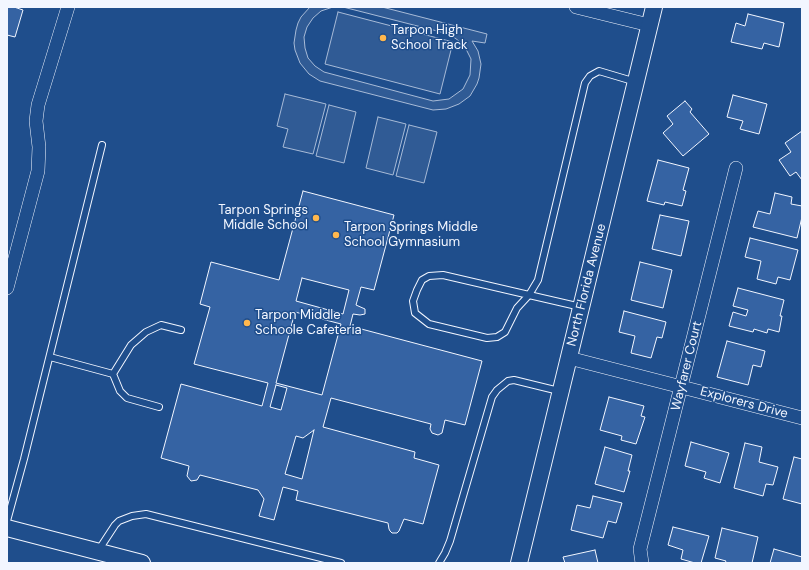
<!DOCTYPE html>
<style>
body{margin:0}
#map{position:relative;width:809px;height:570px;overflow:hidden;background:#1f4e8c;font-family:"DM Sans",sans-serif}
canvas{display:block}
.frame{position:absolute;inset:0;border:8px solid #f2f6ff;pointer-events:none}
</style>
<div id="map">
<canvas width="809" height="570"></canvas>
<div class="frame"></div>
</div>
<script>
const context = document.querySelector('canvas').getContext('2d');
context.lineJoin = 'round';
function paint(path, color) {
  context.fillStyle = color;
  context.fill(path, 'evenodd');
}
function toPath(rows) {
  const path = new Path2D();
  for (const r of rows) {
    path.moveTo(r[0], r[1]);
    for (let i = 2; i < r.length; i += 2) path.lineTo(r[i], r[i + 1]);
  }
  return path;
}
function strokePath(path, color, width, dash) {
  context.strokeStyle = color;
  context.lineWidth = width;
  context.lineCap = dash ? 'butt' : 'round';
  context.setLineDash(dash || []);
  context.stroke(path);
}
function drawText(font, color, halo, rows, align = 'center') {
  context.font = font + ' "DM Sans",sans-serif';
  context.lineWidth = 3;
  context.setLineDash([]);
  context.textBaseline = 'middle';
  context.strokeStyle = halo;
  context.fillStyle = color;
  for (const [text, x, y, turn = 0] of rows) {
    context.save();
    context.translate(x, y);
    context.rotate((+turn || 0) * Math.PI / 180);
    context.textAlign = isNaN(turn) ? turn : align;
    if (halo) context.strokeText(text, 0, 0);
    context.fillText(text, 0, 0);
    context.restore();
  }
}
const green = toPath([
 [310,7,333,7,321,11,313,18,307,27,304,37,305,48,308,58,315,66,324,72,433,101,449,99,463,89,470,75,471,59,464,45,455,38,445,33,343,7,382,7,487,34,485,43,472,41,478,51,481,64,479,78,477,84,470,96,459,104,446,109,433,110,320,81,309,74,300,63,295,50,294,43,296,30,298,23,301,17,310,7],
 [338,12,453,42,440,94,325,64,338,12],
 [285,94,326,104,313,154,283,147,288,129,277,126,285,94],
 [329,105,356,112,344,163,316,156,329,105],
 [378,117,406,124,393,175,366,168,378,117],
 [409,125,437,132,424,183,396,176,409,125]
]);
const building = toPath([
 [7,7,14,7,23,10,15,37,7,35,7,7],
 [748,14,784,23,779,47,764,43,762,49,731,42,736,23,745,26,748,14],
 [733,95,767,104,759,134,740,129,743,121,727,117,733,95],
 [685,101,692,109,690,112,709,134,683,156,663,133,673,124,667,116,685,101],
 [802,131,802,180,796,172,790,176,779,160,791,152,785,143,802,131],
 [658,160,689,168,683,190,686,191,682,206,665,202,664,205,647,201,658,160],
 [303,191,394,215,374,290,361,287,356,305,365,309,365,314,360,315,353,314,350,326,482,361,465,425,445,420,442,433,438,435,432,433,430,429,431,424,331,398,323,427,415,452,414,458,439,465,423,524,404,519,399,531,397,533,392,533,390,531,389,529,388,523,296,500,298,491,283,487,274,520,259,516,264,499,258,490,200,475,197,480,191,481,187,476,189,466,161,458,181,384,262,406,268,383,194,364,210,307,200,304,211,262,279,280,303,191],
 [302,278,349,290,343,314,296,301,302,278],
 [295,312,341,324,322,395,276,383,295,312],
 [276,385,287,388,281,410,270,407,276,385],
 [314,430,302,479,285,474,296,436,303,438,314,430],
 [775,193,792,197,791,204,802,206,802,217,797,238,753,227,758,211,770,214,775,193],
 [660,215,689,221,681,256,652,249,660,215],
 [750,238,798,250,790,280,778,277,776,284,757,279,761,261,745,257,750,238],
 [640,262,672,270,663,308,631,300,640,262],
 [738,288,784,300,780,316,782,316,779,332,768,329,767,333,754,329,753,332,729,326,733,312,746,316,748,310,733,306,738,288],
 [624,311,666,322,662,338,657,337,651,358,631,353,635,336,619,332,624,311],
 [727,341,765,351,761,367,753,365,748,385,717,377,727,341],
 [609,397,644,406,641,416,645,417,636,444,621,440,622,436,600,430,609,397],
 [691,442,729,453,720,483,704,478,706,472,685,466,691,442],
 [745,443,762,447,759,462,778,467,773,485,766,484,763,496,734,488,745,443],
 [605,447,632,455,628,471,630,471,624,492,595,484,605,447],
 [794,457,802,459,802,504,783,499,794,457],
 [593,496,622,503,616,523,608,521,603,538,571,530,577,505,590,508,593,496],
 [673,527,709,536,701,563,695,563,681,559,683,550,668,545,673,527],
 [722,528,758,537,752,563,725,563,726,561,715,558,722,528],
 [774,549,802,557,802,563,770,563,774,549],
 [595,550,598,563,565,563,563,557,595,550]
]);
const service = toPath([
 [581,307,529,295,517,308,505,332,497,337,487,338,429,324,415,313,413,301,417,290,422,280,429,276,443,275,529,295,538,280,585,83,590,76,599,71,636,82],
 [50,357,113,374,120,391,127,398,159,407],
 [113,374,131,345,146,332,161,325,181,330],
 [7,521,24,459,102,145],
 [98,551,115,525,119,521,132,516,146,514,341,563],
 [439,563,445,553,450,541,492,397,497,390,508,381,514,380,559,391]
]);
const minor = toPath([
 [576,7,649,25],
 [7,288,38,171,39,147,36,121,38,105,68,7],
 [569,358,802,418],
 [642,563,640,549,736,168]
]);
const tertiary = toPath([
 [7,528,142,563],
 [519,563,654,7]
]);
const markers = [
 [383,38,4,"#ffb74d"],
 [316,218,4,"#ffb74d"],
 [336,235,4,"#ffb74d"],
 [247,323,4,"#ffb74d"]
];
const poiNames = [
 ["Tarpon High",391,31],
 ["School Track",391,46],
 ["Tarpon Springs",308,211,"right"],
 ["Middle School",308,226,"right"],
 ["Tarpon Springs Middle",344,228],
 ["School Gymnasium",344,243],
 ["Tarpon Middle",255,316],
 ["Schoole Cafeteria",255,331]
];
const streetNames = [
 ["North Florida Avenue",587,285,-76],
 ["Wayfarer Court",687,366,-76],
 ["Explorers Drive",744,403,15]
];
paint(green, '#305b95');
strokePath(green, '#a8bbd7', 1);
paint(building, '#3563a3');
strokePath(building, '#f2f6ff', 1);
strokePath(service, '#f2f6ff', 8);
strokePath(minor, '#f2f6ff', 14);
strokePath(tertiary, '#f2f6ff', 18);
strokePath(service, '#1f4e8c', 6);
strokePath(minor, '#1f4e8c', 13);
strokePath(tertiary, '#1f4e8c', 16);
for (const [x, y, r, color] of markers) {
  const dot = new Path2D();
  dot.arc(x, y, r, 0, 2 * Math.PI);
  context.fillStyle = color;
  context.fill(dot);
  strokePath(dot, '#1f4e8c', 1.5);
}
drawText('13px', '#f2f6ff', '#1f4e8c', poiNames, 'left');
drawText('13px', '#f2f6ff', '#1f4e8c', streetNames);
</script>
